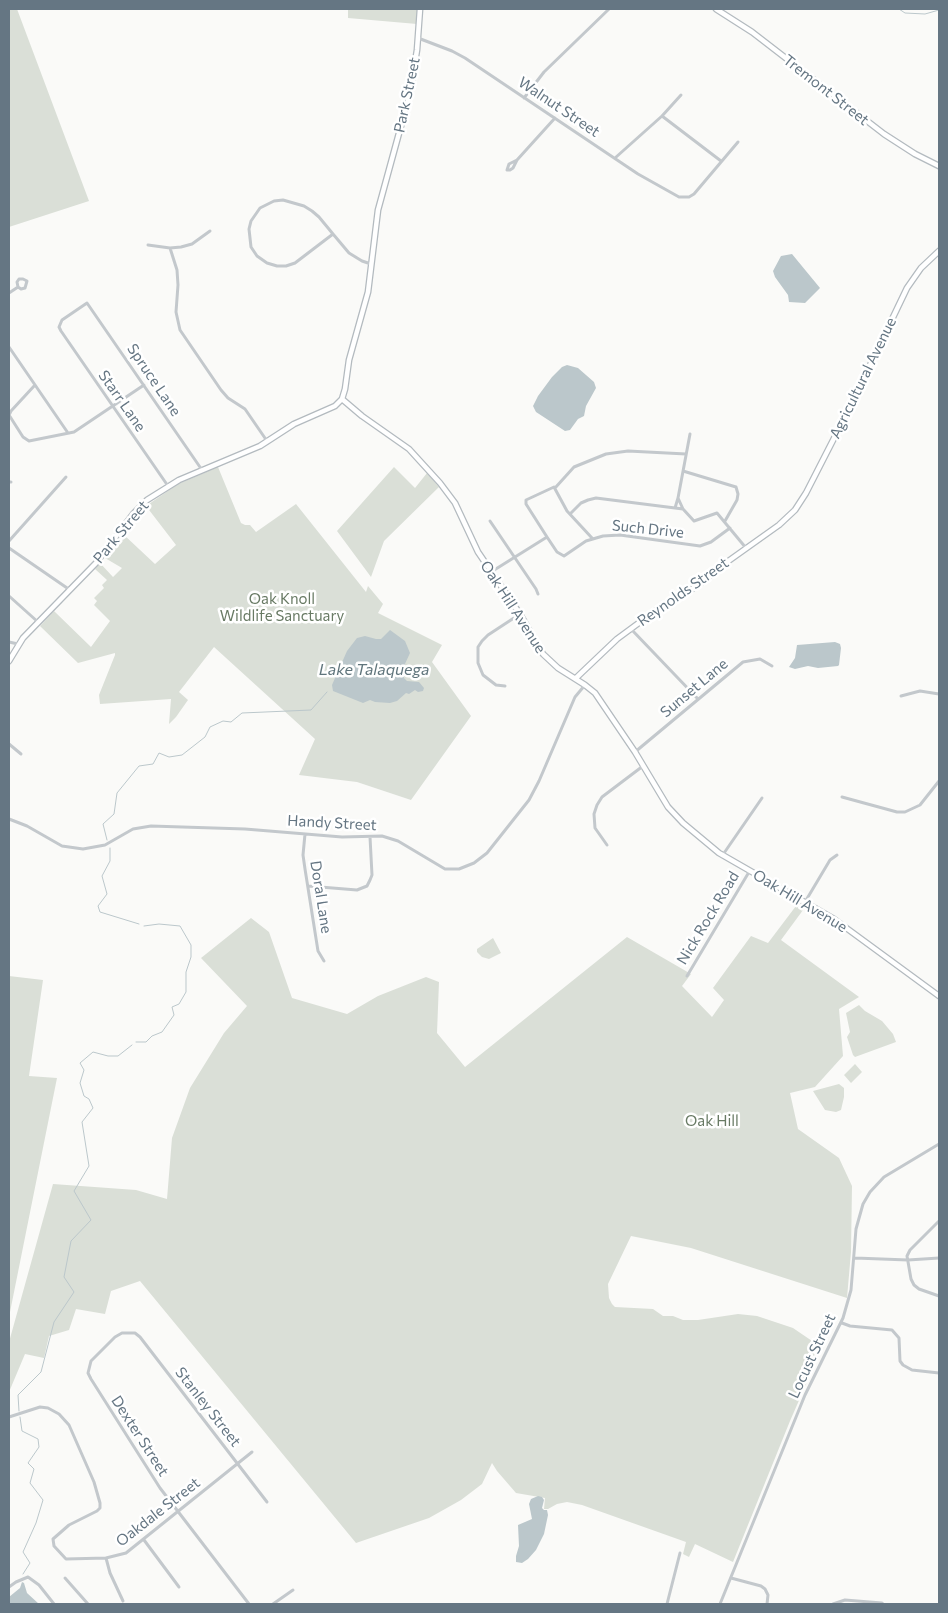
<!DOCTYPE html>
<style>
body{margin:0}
#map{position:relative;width:948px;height:1613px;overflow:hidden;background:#fafaf8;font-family:Commissioner,sans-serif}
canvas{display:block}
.frame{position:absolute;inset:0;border:10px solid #657683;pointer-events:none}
</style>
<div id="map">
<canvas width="948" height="1613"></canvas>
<div class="frame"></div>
</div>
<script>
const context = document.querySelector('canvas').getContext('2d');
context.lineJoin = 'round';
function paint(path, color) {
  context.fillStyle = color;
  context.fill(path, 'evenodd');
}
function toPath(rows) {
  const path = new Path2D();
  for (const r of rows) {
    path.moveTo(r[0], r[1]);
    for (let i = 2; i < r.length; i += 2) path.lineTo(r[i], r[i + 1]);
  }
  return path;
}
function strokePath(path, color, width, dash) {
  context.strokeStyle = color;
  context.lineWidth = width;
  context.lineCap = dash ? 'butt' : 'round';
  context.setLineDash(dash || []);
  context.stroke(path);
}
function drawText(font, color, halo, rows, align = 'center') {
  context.font = font + ' Commissioner,sans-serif';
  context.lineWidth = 5;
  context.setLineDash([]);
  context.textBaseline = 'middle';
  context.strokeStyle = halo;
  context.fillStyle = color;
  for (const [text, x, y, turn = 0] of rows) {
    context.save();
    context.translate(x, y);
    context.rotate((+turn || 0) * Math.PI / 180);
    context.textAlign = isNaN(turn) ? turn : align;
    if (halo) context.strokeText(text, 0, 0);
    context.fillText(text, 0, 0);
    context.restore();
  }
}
const green = toPath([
 [9,9,17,9,89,201,9,227],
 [348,9,418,9,417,24,348,18],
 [218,467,241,523,245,525,250,525,256,532,296,504,366,592,368,586,383,604,378,613,442,645,432,662,471,716,411,800,357,782,299,775,315,739,214,647,179,692,188,700,176,717,169,724,171,699,100,704,99,695,115,655,115,653,78,663,40,626,54,611,91,647,110,621,94,605,97,601,94,598,104,588,102,585,107,580,95,569,100,563,113,577,122,568,105,558,123,534,155,564,176,545,146,506,178,484],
 [394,467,415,488,427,473,439,487,384,541,371,577,337,531],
 [799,902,806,906,781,940,859,997,839,1009,843,1056,815,1087,790,1093,798,1129,839,1158,852,1186,851,1252,847,1298,691,1248,631,1236,608,1284,609,1298,612,1304,615,1307,653,1309,663,1316,673,1316,683,1320,698,1320,738,1314,757,1316,793,1328,815,1343,821,1350,790,1421,733,1562,695,1544,689,1557,683,1554,686,1542,582,1505,567,1502,557,1504,548,1509,544,1509,545,1498,516,1493,497,1471,492,1463,482,1484,461,1500,429,1518,356,1543,140,1281,111,1291,105,1314,76,1309,69,1330,49,1336,44,1358,25,1354,9,1392,9,1342,53,1184,136,1190,167,1199,172,1138,190,1088,224,1033,247,1006,201,958,251,918,269,932,292,998,347,1014,378,996,426,977,439,982,437,1033,465,1067,627,937,691,974,682,986,712,1017,724,1000,713,988,751,936,768,943],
 [493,938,501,953,489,959,482,957,477,952,477,949],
 [9,976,43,980,29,1076,57,1078,9,1317],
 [859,1005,865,1011,882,1021,893,1034,896,1042,855,1057,853,1055,847,1037,850,1032,846,1013],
 [855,1064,862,1072,851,1083,844,1075],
 [839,1084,844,1088,844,1097,841,1110,836,1112,825,1110,813,1091]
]);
const water = toPath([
 [792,254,820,288,805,303,789,302,788,295,775,277,773,271,781,256],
 [567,365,578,368,594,382,596,388,586,406,584,416,578,419,570,430,565,431,536,412,533,406,538,396,552,377,562,367],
 [390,630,405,641,410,653,404,666,404,678,407,681,419,682,424,688,423,691,418,692,415,690,409,694,406,693,397,701,390,703,375,702,370,700,363,703,333,691,332,685,347,651,357,638,365,636,376,639,381,639],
 [835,642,840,644,841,648,839,665,838,666,818,668,808,666,795,669,789,667,795,658,797,645],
 [538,1496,542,1497,544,1500,542,1508,544,1510,547,1510,548,1515,544,1534,536,1550,528,1559,522,1563,516,1562,516,1556,519,1546,518,1525,532,1519,529,1504,531,1499],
 [22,1582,24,1583,27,1593,39,1604,9,1604,9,1597,20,1588]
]);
const stream = toPath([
 [899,9,905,13,925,14,939,10],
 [107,840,103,824,114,814,117,793,139,766,153,764,159,753,169,757,182,755,205,737,210,727,223,721,231,722,242,713,311,710,327,692],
 [110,848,110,861,102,876,107,894,98,906,100,912,139,924],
 [136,1042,146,1042,152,1036,162,1032,174,1015,172,1007,179,1004,186,992,186,972,191,957,191,945,180,926,159,924,144,926],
 [19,1411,18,1395,41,1372,54,1322,74,1292,64,1277,71,1241,91,1220,74,1191,89,1166,82,1122,93,1108,89,1099,84,1096,80,1083,84,1070,80,1063,93,1052,108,1056,118,1056,132,1045],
 [20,1417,22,1431,38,1439,39,1447,28,1463,34,1469,30,1483,43,1500,36,1523,23,1552,30,1563,23,1574]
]);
const street = toPath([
 [418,38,452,51,465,58,638,174,679,197,689,197,694,194,738,142],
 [524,98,544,72,609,9],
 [662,116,721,161],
 [615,158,662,116,681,95],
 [517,160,509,164,507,170,510,170,513,168,517,160,555,118],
 [333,234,319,217,312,211,304,206,283,200,274,201,260,208,251,221,249,229,251,247,257,256,267,263,277,266,286,266,295,263,333,234,349,253,362,261,371,264],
 [148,245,170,248,181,247,192,244,210,231],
 [170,248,177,270,178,285,176,312,180,330,221,390,228,398,245,409,267,441],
 [9,293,18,287,17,282,19,279,23,279,27,281,25,288,21,289,18,287],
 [9,347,68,433],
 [35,385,11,411,9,415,23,437,29,441,74,432,144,385],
 [683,471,736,487,738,494,737,500,725,521],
 [9,482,11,482],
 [168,486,61,331,59,327,62,320,87,303,202,470],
 [555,488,574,467,606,454,628,451,686,454],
 [678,498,690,434],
 [675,508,678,498,683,509],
 [570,514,581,503,588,500,596,498,683,509,694,521,717,513,746,548],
 [490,521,536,589,538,594],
 [592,538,567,511,554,487,526,500,526,504,547,537,557,552,564,556,586,541,603,536,620,535,700,546,711,542,730,528],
 [9,541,66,477],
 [9,548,70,590],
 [491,572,547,537],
 [9,596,38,622],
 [631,629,698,699],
 [9,642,18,644],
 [505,686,496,685,483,675,478,663,478,647,482,641,488,635,520,614],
 [901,696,920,691,939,694],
 [9,744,21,754],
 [635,752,743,662,760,659,772,666],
 [842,797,897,812,905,812,920,805,939,781],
 [9,819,27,826,62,846,83,849,105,845,133,829,151,826,245,829,342,837,382,836,398,841,445,869,459,869,474,863,487,853,529,800,539,781,575,697,585,685],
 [305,834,303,855,305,869,318,951,324,961],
 [607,845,595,828,594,814,597,805,602,797,643,766],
 [722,856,762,798],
 [308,886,357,890,367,886,370,880,372,875,370,837],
 [805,902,830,860,837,855],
 [687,976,749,872],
 [939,1221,910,1250,907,1256,911,1279,914,1285,919,1289,939,1296],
 [855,1258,908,1260,939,1258],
 [842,1323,850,1326,892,1330,899,1338,900,1361,903,1365,912,1370,939,1373],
 [9,1417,40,1407,48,1408,59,1414,69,1425,94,1482,100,1503,100,1508,97,1511,69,1525,53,1539,54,1546,66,1559,106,1558,126,1553,252,1452],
 [144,1540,179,1587],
 [106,1558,110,1573,123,1601],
 [65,1578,88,1604],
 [731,1578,761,1586,765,1589,768,1595,767,1604],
 [9,1587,16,1582,28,1577,39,1585,54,1604],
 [249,1604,160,1488,91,1379,88,1373,91,1361,115,1337,122,1333,135,1333,140,1337,267,1502],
 [273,1604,293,1590],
 [667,1604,680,1553],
 [720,1604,805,1395,843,1318,851,1290,856,1229,863,1204,870,1192,884,1177,939,1144],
 [833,1604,845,1600,882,1603,883,1604]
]);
const secondary = toPath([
 [716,9,752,32,884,134,915,154,939,166],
 [342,399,362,416,409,449,440,483,455,503,478,552,520,614,543,654,558,668,585,685,595,693,635,752,668,807,683,823,719,853,834,919,939,996],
 [9,661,23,638,96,563,133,514,147,500,179,480,260,446,294,424,335,406,342,399,345,389,349,360,368,292,378,210,410,93,417,50,420,9],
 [576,678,617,639,655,611,697,586,727,562,779,525,795,510,806,493,850,407,907,288,921,268,939,251]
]);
const streetNames = [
 ["Tremont Street",826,90,38],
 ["Park Street",407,95,-78],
 ["Walnut Street",559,107,34],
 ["Agricultural Avenue",863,378,-64],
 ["Spruce Lane",154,380,56],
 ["Starr Lane",122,401,55],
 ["Such Drive",648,529,6],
 ["Park Street",121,532,-50],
 ["Reynolds Street",683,592,-35],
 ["Oak Hill Avenue",513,607,57],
 ["Sunset Lane",694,688,-40],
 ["Handy Street",332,823,3],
 ["Doral Lane",321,897,81],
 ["Oak Hill Avenue",800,901,31],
 ["Nick Rock Road",708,918,-59],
 ["Locust Street",812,1356,-65],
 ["Stanley Street",208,1407,52],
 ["Dexter Street",140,1436,57],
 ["Oakdale Street",158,1512,-38]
];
const parkNames = [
 ["Oak Knoll",282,599],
 ["Wildlife Sanctuary",282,616],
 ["Oak Hill",712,1121]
];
const waterNames = [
 ["Lake Talaquega",374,670]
];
paint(green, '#dadfd7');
paint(water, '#bbc7cb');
strokePath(stream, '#bbc7cb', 1);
strokePath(secondary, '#b3babf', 7);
strokePath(street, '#c3c8cc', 3);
strokePath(secondary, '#fff', 4.5);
drawText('15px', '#657683', '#fff', streetNames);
drawText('15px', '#687a64', '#fff', parkNames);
drawText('italic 16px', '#60757c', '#fff', waterNames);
</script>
